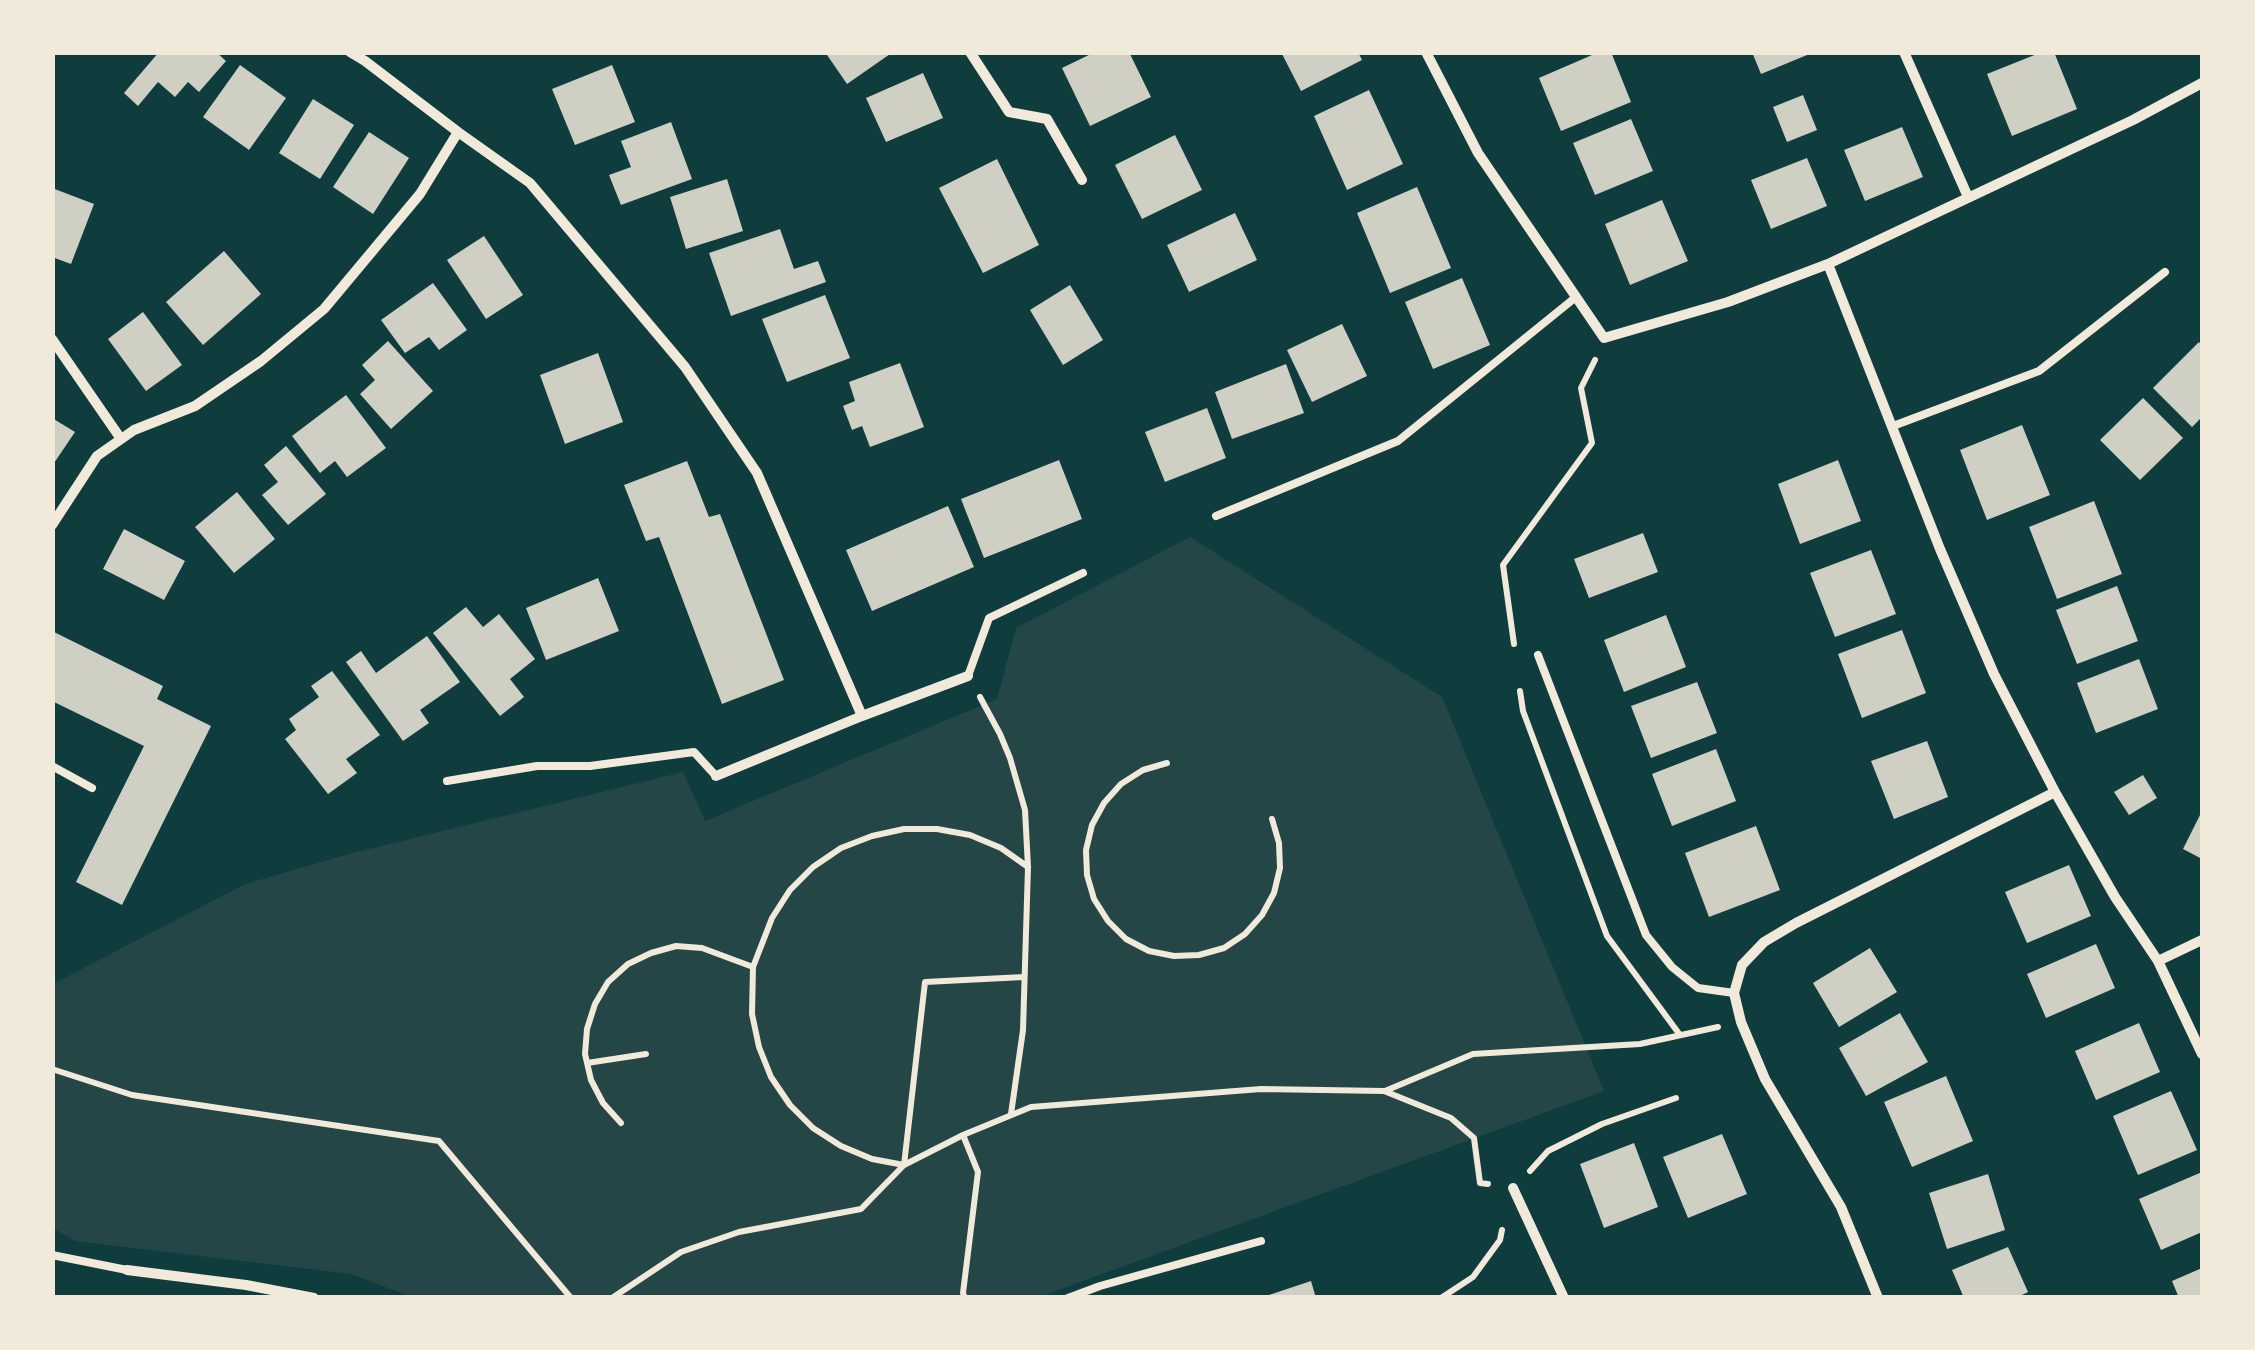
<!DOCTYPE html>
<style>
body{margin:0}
#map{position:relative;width:2255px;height:1350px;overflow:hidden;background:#0f3d3e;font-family:Mulish,sans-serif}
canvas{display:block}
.frame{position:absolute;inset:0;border:55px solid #f1e9da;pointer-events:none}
</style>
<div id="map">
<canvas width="2255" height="1350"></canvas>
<div class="frame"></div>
</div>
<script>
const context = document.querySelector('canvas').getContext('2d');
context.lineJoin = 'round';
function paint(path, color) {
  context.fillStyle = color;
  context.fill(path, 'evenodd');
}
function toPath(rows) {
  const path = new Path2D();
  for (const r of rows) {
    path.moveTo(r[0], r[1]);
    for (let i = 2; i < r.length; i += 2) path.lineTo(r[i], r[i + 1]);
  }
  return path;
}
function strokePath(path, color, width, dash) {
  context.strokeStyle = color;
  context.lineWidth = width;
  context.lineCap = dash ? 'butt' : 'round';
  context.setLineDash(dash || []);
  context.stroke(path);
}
const green = toPath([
 [1190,537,1442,697,1604,1091,1039,1297,412,1297,351,1274,75,1241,53,1228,53,984,245,884,349,854,683,772,705,821,997,699,1016,628]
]);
const building = toPath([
 [159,52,216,52,226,61,199,92,188,82,175,97,158,82,138,106,124,93],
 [825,52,893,52,847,84],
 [1095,52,1129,52,1151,97,1090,126,1062,68],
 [1281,52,1358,52,1362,60,1301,91],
 [1599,52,1611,52,1631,102,1561,131,1539,78],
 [1752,52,1812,52,1812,53,1761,74],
 [2042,52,2054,52,2077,109,2012,136,1987,74],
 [240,65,286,98,249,150,203,117],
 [612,65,635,122,575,145,552,89],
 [923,73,943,118,886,142,866,98],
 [1369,90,1403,164,1347,190,1314,116],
 [1803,95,1817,130,1787,142,1773,107],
 [313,99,354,125,320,179,279,153],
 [1631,119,1653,171,1595,195,1573,143],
 [671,122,692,179,621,205,609,175,631,167,621,141],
 [1902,127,1923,177,1865,201,1844,150],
 [369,132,409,158,373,214,333,187],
 [1175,135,1202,190,1142,219,1115,165],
 [1807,158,1827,206,1771,229,1751,180],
 [997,159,1039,245,983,273,939,188],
 [727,179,743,231,686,249,670,197],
 [1417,187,1451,268,1390,293,1357,213],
 [52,188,94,204,71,264,52,257],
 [1662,200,1688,261,1630,285,1605,224],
 [1235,213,1257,260,1189,292,1167,245],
 [780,229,794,269,818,261,826,282,731,316,709,253],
 [484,236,523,295,486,319,447,260],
 [224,251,261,294,203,345,166,302],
 [1462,278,1490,345,1433,369,1405,302],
 [433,283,467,330,439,350,429,337,405,353,381,320],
 [1070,285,1103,340,1063,365,1030,310],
 [825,295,850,358,787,382,762,319],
 [143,312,182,365,146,391,108,339],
 [1342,324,1367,376,1312,402,1287,350],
 [388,341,433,391,391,429,360,394,375,380,362,365],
 [2199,342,2202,346,2202,417,2192,427,2153,388],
 [598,353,623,422,565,444,540,375],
 [900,363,924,427,870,447,862,426,852,430,843,406,855,401,849,382],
 [1286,364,1304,413,1232,439,1215,392],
 [346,395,386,448,347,477,335,461,320,473,292,436],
 [2143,398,2183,438,2140,480,2100,440],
 [1207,408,1226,458,1165,482,1145,432],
 [52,418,75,432,52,466],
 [2022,425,2050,495,1987,520,1960,450],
 [286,446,326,494,288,525,262,495,278,482,264,465],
 [1059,460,1082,519,984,558,961,499],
 [1838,460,1861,521,1800,544,1778,484],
 [687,461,709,517,720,514,784,680,722,704,659,537,646,541,624,485],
 [237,492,275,539,234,573,195,527],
 [2094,501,2122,574,2057,599,2029,527],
 [948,506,974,567,872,611,846,550],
 [124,529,185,561,164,600,103,569],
 [1643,533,1658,572,1589,598,1574,559],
 [1871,550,1896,614,1835,637,1810,573],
 [598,578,619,631,546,660,526,608],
 [2117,586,2138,641,2077,664,2056,610],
 [466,607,483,627,499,614,535,659,510,679,524,697,500,716,433,633],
 [1666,615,1686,667,1624,692,1604,640],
 [1902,630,1926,693,1862,718,1838,654],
 [54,632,163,686,157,699,211,726,122,905,76,882,144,746,52,701],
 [427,636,460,682,420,710,429,723,403,741,346,662,361,651,376,673],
 [2139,659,2158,709,2096,733,2077,683],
 [332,671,380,735,346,759,357,773,328,794,285,739,296,730,289,719,319,697,311,686],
 [1697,682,1717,733,1651,758,1631,706],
 [1927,741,1948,797,1894,819,1871,761],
 [1716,749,1736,801,1672,826,1652,774],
 [2143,775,2157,798,2129,815,2114,792],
 [2202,811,2202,859,2183,849],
 [1756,826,1780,890,1709,917,1685,853],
 [2069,865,2091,916,2027,943,2005,892],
 [2096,944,2115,988,2046,1018,2027,974],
 [1870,948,1897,992,1839,1027,1813,983],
 [1900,1013,1928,1062,1866,1096,1839,1048],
 [2139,1023,2160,1072,2096,1100,2075,1051],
 [1946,1076,1973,1141,1912,1167,1884,1102],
 [2171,1091,2197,1150,2138,1175,2113,1116],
 [1722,1134,1747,1194,1688,1218,1663,1157],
 [1634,1143,1658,1207,1604,1228,1580,1164],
 [2202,1172,2202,1232,2161,1250,2139,1199],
 [1988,1174,2005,1230,1947,1249,1929,1193],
 [2008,1247,2028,1292,2016,1298,1964,1298,1952,1270],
 [2202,1268,2202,1298,2179,1298,2172,1281],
 [1311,1281,1316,1298,1263,1298,1263,1297]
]);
const path = toPath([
 [1514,644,1503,565,1592,443,1581,388,1595,360],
 [1520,691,1523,711,1607,936,1680,1035],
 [980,697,1000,734,1010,758,1025,810,1028,867,1023,1030,1011,1114],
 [1167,763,1143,770,1121,784,1104,803,1092,825,1086,850,1087,875,1094,899,1108,921,1126,939,1149,951,1174,956,1199,955,1224,948,1245,934,1262,915,1274,893,1280,868,1279,843,1272,819],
 [1024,977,925,982,904,1165,872,1159,841,1146,813,1128,790,1105,771,1077,759,1047,752,1014,753,967,772,918,790,890,813,867,841,848,872,836,904,829,937,829,970,835,1001,848,1028,867],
 [587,1063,646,1054],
 [52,1069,132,1095,439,1141,571,1298],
 [1385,1091,1473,1054,1640,1044,1718,1027],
 [621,1123,603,1103,591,1080,585,1054,587,1029,595,1004,608,982,628,964,651,953,676,946,702,948,753,967],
 [963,1135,978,1172,963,1293,965,1298],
 [1530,1171,1548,1151,1602,1124,1676,1098],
 [612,1298,681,1252,739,1232,861,1209,904,1165,963,1135,1031,1107,1261,1089,1384,1091,1451,1118,1474,1138,1480,1183,1488,1184],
 [1441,1298,1473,1277,1500,1240,1502,1230]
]);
const service = toPath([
 [1893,426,2039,371,2165,272],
 [1216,516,1398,441,1576,297],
 [1538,655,1646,935,1672,967,1698,988,1734,993],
 [968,676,989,618,1083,573],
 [52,766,92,788],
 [447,781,537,766,590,766,694,752,716,776],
 [52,1255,127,1270],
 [1068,1298,1100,1286,1261,1241]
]);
const minor = toPath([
 [350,52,365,61,458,132,530,183,685,367,757,473,862,716,716,776],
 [970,52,1009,112,1047,119,1082,180],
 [1426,52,1478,153,1604,338,1728,302,1828,264,2133,120,2202,83],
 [1904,52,1968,197],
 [1828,264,1940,549,1994,674,2055,792,2115,897,2158,961,2202,1054],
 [52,339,121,439],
 [52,525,97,456,134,430,195,406,261,361,324,309,420,194,458,132],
 [862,716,968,676],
 [2158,961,2202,940],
 [1513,1188,1564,1298],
 [127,1270,246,1285,314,1298],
 [1878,1298,1841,1207,1765,1079,1741,1022,1734,993,1742,965,1764,942,1796,923,2055,792]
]);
paint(green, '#244646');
paint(building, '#cfcfc3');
strokePath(path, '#f1e9da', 6);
strokePath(service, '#f1e9da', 8);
strokePath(minor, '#f1e9da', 10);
</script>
